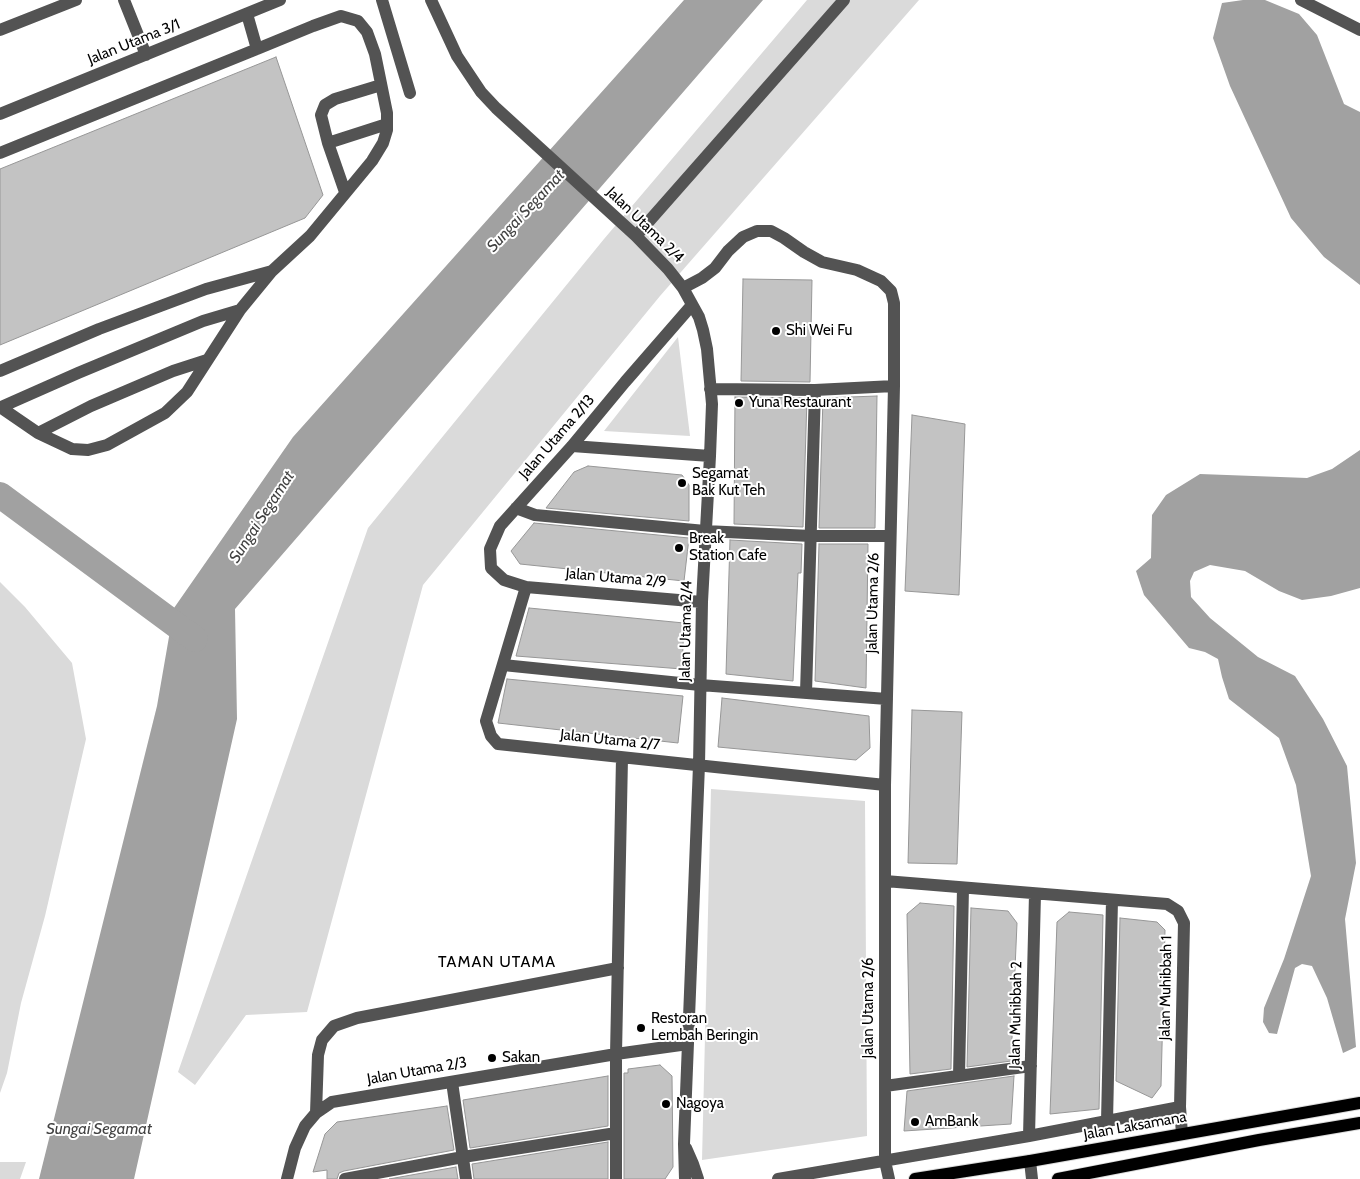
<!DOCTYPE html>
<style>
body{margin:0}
canvas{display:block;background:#fff}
</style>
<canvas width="1360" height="1179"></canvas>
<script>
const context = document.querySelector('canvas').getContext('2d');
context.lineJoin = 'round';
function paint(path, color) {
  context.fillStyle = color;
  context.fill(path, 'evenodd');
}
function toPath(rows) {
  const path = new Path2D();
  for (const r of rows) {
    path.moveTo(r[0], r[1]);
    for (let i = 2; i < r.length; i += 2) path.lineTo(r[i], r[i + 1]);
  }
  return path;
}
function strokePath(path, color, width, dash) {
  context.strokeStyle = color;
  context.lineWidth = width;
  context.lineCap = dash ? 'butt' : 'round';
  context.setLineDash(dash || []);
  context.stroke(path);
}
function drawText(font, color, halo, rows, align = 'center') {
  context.font = font + ' Cabin,sans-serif';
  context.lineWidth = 4;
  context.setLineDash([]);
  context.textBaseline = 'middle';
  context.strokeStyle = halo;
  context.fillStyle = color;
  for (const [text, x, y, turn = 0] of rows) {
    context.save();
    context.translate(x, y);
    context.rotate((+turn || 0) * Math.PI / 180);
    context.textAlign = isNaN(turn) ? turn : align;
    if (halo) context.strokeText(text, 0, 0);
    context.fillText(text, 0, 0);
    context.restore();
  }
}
const green = toPath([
 [807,0,919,0,660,296,423,585,307,1012,246,1015,195,1085,178,1072,368,528,604,239],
 [678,337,690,436,604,431],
 [0,582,25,607,72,663,86,739,45,916,21,1003,7,1073,0,1093],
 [711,789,865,801,867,1136,702,1160],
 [0,1162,26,1162,20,1179,0,1179]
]);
const water = toPath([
 [684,0,763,0,235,609,237,719,134,1179,39,1179,157,706,174,608,293,437],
 [1243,0,1265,0,1299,14,1317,35,1344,104,1360,112,1360,285,1324,257,1291,218,1230,86,1213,38,1222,3],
 [1360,450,1360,588,1331,596,1302,600,1279,591,1245,571,1210,565,1194,572,1190,581,1191,597,1210,618,1258,657,1295,676,1323,719,1347,766,1356,863,1345,919,1356,1047,1343,1053,1327,998,1312,966,1302,964,1295,968,1277,1034,1269,1033,1263,1022,1264,1008,1284,959,1311,876,1296,785,1279,738,1229,699,1222,677,1218,659,1205,652,1189,648,1144,595,1136,571,1151,558,1152,515,1166,495,1200,474,1307,478,1332,469]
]);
const river = toPath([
 [0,495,195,639]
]);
const building = toPath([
 [276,57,323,195,305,218,0,345,0,169,276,57],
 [743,279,812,280,810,382,741,381,743,279],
 [877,396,875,528,819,528,823,398,877,396],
 [735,397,807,398,803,527,734,524,735,397],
 [912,415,965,424,959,595,905,591,912,415],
 [588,466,682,475,689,485,689,521,546,508,574,472,588,466],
 [534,523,689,538,684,581,520,564,511,551,534,523],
 [730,540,802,544,801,573,798,573,793,681,726,674,730,540],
 [819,544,868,544,866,688,815,681,819,544],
 [529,608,684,623,682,669,516,656,529,608],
 [507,679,683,696,678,743,498,723,507,679],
 [722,698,869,716,870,748,856,760,718,747,722,698],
 [912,710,962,712,957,864,908,863,912,710],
 [920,903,954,906,951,1069,910,1074,907,914,920,903],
 [971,908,1008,911,1017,923,1011,1061,967,1067,971,908],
 [1069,912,1103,915,1099,1109,1050,1114,1057,922,1069,912],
 [1120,918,1157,922,1165,930,1161,1086,1152,1098,1116,1081,1120,918],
 [660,1065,672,1076,673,1167,665,1179,624,1179,624,1073,628,1073,628,1069,660,1065],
 [608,1076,608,1126,470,1148,463,1100,608,1076],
 [1014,1076,1011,1124,904,1131,907,1091,1014,1076],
 [447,1106,454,1150,344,1171,339,1173,337,1179,327,1179,327,1170,313,1172,325,1134,337,1122,447,1106],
 [608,1142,608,1179,474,1179,472,1164,608,1142],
 [456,1167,458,1179,389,1179,456,1167]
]);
const minor = toPath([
 [124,0,146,55],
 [382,0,410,93],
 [431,0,457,56,481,92,496,108,636,236,668,269,683,288,699,317,703,330,707,349,712,404,710,456,702,602,699,765,684,1144,685,1179],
 [1301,0,1360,30],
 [0,30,76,0],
 [0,114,280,0],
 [328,143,387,124],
 [0,153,257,49,247,14],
 [345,192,328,143,321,115,325,105,335,99,381,85],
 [636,236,844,0],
 [683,288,702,278,715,268,728,251,743,237,757,231,771,231,784,238,804,252,822,262,857,270,881,281,891,291,894,303,894,386,885,785,885,1161,889,1179],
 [692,305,625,382,572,446,500,526,490,549,491,568,504,580,526,587,702,602],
 [0,371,99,329,206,289,272,271],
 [710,389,815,390,894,386],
 [0,407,38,433,72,449,88,450,107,445,165,413,187,392,240,310,272,271,310,236,372,161,383,143,387,130,387,113,375,54,367,32,358,21,341,16,313,26,257,49],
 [1,407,78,373,203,321,240,310],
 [38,433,91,406,173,371,207,360],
 [572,446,710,456],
 [516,508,535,515,705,531,811,536,890,536],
 [526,587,486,721,491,736,498,744,885,785],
 [503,665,700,685,887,699],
 [806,693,815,390],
 [885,881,1167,904,1178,911,1184,923,1180,1107,1182,1134],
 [959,1076,963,888],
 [452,1082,466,1179],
 [885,1086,1031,1066],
 [316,1113,318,1055,322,1040,334,1026,357,1018,618,968],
 [1107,1121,1112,900],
 [1029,1136,1035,894],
 [686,1148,693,1164,698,1179],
 [1030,1161,1032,1179],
 [287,1179,295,1148,305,1126,316,1113,332,1102,616,1054,688,1044],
 [345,1179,463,1157,616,1133],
 [616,1179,616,1054,622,758],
 [778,1179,1029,1136,1180,1107]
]);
const major = toPath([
 [915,1179,1030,1161,1360,1103],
 [1058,1179,1259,1140,1360,1123]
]);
const markers = [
 [776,331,5,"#000"],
 [739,403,5,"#000"],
 [682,483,5,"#000"],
 [679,548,5,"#000"],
 [641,1028,5,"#000"],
 [492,1058,5,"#000"],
 [666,1104,5,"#000"],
 [915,1122,5,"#000"]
];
const streetNames = [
 ["Jalan Utama 3/1",134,42,-22],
 ["Jalan Utama 2/4",645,225,44],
 ["Jalan Utama 2/13",557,437,-49],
 ["Jalan Utama 2/9",616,578,5],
 ["Jalan Utama 2/6",873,603,-89],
 ["Jalan Utama 2/4",686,631,-89],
 ["Jalan Utama 2/7",610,740,6],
 ["Jalan Muhibbah 1",1166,988,-89],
 ["Jalan Utama 2/6",869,1008,-90],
 ["Jalan Muhibbah 2",1016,1015,-89],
 ["Jalan Utama 2/3",417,1071,-10],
 ["Jalan Laksamana",1135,1126,-10]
];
const poiNames = [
 ["Shi Wei Fu",786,331],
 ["Yuna Restaurant",749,403],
 ["Segamat",692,474],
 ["Bak Kut Teh",692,491],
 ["Break",689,539],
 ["Station Cafe",689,556],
 ["Restoran",651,1019],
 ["Lembah Beringin",651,1036],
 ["Sakan",502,1058],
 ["Nagoya",676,1104],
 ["AmBank",925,1122]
];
const waterNames = [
 ["Sungai Segamat",526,211,-47],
 ["Sungai Segamat",262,517,-57],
 ["Sungai Segamat",99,1129]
];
const neighbourhoodNames = [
 ["TAMAN UTAMA",497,962]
];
paint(green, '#dadada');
paint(water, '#a1a1a1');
strokePath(river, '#a1a1a1', 26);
paint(building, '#c3c3c3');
strokePath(building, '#979797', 1);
strokePath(major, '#dbdbdb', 14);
strokePath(minor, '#535353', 12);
strokePath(major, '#000', 12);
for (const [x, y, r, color] of markers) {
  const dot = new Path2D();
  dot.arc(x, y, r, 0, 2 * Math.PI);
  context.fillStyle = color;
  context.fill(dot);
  strokePath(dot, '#fff', 2);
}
drawText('15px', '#000', '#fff', streetNames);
drawText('15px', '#000', '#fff', poiNames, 'left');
drawText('italic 16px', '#424242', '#fff', waterNames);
context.letterSpacing = '1px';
drawText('16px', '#000', '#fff', neighbourhoodNames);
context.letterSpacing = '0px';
</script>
